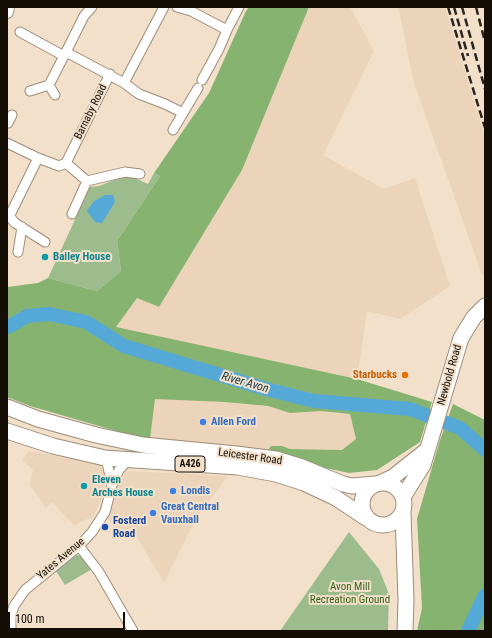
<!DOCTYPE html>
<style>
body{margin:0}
#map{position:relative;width:492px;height:638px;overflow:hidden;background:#f2e0ca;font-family:"Roboto Condensed",sans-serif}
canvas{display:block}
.frame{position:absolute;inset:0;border:8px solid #140e07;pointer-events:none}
.scale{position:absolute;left:8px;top:612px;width:117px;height:18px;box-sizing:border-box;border:2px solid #140e07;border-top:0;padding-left:5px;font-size:12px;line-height:14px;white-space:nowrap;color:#140e07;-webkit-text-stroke:3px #f2e0ca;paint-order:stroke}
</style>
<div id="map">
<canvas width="492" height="638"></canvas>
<div class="frame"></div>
<div class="scale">100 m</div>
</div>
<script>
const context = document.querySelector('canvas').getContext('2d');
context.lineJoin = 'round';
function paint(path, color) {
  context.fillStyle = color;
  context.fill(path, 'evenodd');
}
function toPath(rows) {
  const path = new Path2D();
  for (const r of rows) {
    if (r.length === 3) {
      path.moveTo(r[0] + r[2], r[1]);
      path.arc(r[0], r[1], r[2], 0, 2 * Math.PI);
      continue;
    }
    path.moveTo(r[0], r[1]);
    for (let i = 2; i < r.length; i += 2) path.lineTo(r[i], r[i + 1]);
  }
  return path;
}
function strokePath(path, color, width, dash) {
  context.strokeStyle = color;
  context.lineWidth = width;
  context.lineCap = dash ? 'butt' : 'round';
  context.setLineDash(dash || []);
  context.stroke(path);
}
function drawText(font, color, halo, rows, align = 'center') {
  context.font = font + ' "Roboto Condensed",sans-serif';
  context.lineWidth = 4;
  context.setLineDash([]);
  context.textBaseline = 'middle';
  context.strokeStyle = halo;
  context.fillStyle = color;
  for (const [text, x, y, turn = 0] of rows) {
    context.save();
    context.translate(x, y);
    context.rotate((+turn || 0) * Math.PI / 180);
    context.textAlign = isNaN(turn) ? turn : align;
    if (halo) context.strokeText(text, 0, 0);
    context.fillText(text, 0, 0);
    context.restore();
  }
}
const built = toPath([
 [309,7,350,7,374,51,323,155,384,189,415,178,450,286,400,319,367,311,357,379,116,328,134,296,159,307,242,170],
 [396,7,445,7,485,137,485,273,482,275,413,80,399,10],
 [169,398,268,406,290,413,321,411,350,414,356,439,342,450,290,449,282,446,267,451,150,439,155,399],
 [29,451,98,464,107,476,102,498,93,517,80,522,75,526,52,502,46,508,30,485,33,470,22,460],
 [127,471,228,476,197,517,164,582,131,528,120,532,107,518,115,487]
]);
const green = toPath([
 [154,173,160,176,117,241,121,271,97,291,48,278,90,187,99,186,127,175,148,184],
 [349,532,379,569,389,594,388,631,280,631],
 [76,555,82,556,92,569,65,585,56,571]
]);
const forest = toPath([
 [249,7,309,7,242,170,159,307,137,298,116,327,357,379,432,402,420,442,377,470,349,473,265,455,271,446,282,446,290,449,342,450,356,439,350,414,321,411,290,413,268,406,224,402,155,399,150,439,130,435,30,406,7,397,7,287,38,283,48,278,97,291,121,271,117,241,160,176,154,173,209,93,246,11],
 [453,404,485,420,485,631,417,631,422,608,417,519,440,440]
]);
const water = toPath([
 [105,195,113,195,115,202,102,223,95,222,87,211,94,201]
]);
const river = toPath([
 [7,327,10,326,27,316,49,314,86,322,124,346,266,389,314,401,410,409,460,428,485,450],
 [468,631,485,595]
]);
const minor = toPath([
 [92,7,84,16,66,52,124,83,164,7],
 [177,7,191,11,227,30],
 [20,32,64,56],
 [202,80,219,49,227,30,239,7],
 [124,83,139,94,165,104,183,113],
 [49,85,66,52],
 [30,91,49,85,55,95],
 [8,123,12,115],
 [173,130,198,88],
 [7,143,38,158,59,166,66,163,110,74],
 [66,163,87,181],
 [72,214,87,181,125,172,140,174],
 [10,217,10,215,38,158],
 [10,217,15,223,45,242],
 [18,252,22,227],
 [112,485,119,470,128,460],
 [79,546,99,572,133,631],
 [11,631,11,615,14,606,25,590,79,546,92,532,105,512,112,485,108,467,105,458]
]);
const tertiary = toPath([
 [7,12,8,7]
]);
const trunk = toPath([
 [7,407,38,419,96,435,143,445,236,454,276,459,302,467,343,484,352,486,375,484],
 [7,431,53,446,105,458,238,467,276,474,304,483,336,498,366,518],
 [383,504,21],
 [380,483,393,477,427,450],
 [403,497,423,465,461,338,474,317,485,306],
 [403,513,406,600,405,631]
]);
const rail = toPath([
 [448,7,485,128],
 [454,7,468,56],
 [462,7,485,89],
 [476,7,485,42]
]);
const markers = [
 [45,257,4,"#0f9aa8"],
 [405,375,4,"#e8710a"],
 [203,422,4,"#3f7fe0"],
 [84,486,4,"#0f9aa8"],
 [173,491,4,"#3f7fe0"],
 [153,513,4,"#3f7fe0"],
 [105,527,4,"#1a4fb4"]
];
const shields = [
 [190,464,30]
];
const shieldNames = [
 ["A426",190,464]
];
const streetNames = [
 ["Barnaby Road",91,112,-64],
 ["Newbold Road",450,375,-74],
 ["Leicester Road",250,457,8],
 ["Yates Avenue",61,559,-40]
];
const cultureNames = [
 ["Bailey House",53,257],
 ["Eleven",92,480],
 ["Arches House",92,493]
];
const foodNames = [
 ["Starbucks",397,375]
];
const shopNames = [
 ["Allen Ford",211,422],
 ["Londis",181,491],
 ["Great Central",161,507],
 ["Vauxhall",161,520]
];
const transitNames = [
 ["Fosterd",113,521],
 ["Road",113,534]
];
const parkNames = [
 ["Avon Mill",350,587],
 ["Recreation Ground",350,600]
];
const waterNames = [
 ["River Avon",245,383,16]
];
paint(built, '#ebd4b9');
paint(green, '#9dbc8e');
paint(forest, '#86b470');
paint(water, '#54a9d7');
strokePath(river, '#54a9d7', 14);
strokePath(minor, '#9d8c79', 11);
strokePath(tertiary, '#9d8c79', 14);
strokePath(trunk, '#9d8c79', 17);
strokePath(minor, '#fff', 9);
strokePath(tertiary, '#fff', 12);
strokePath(trunk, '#fff', 15);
strokePath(rail, '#2b241c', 2.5, [8, 4]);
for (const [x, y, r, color] of markers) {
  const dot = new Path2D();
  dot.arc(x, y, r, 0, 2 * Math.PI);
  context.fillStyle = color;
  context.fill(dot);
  strokePath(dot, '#f2e0ca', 1.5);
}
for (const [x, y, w] of shields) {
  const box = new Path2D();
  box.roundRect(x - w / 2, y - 8, w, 16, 3);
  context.fillStyle = '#f2e0ca';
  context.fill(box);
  strokePath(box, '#140e07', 1);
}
drawText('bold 10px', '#140e07', null, shieldNames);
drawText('11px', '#140e07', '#f2e0ca', streetNames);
drawText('bold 11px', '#0d838f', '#f2e0ca', cultureNames, 'left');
drawText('bold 11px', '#c56008', '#f2e0ca', foodNames, 'right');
drawText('bold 11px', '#366cbe', '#f2e0ca', shopNames, 'left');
drawText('bold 11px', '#164399', '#f2e0ca', transitNames, 'left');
drawText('11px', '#35601b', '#f2e0ca', parkNames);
drawText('italic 12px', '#14394d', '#f2e0ca', waterNames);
</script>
